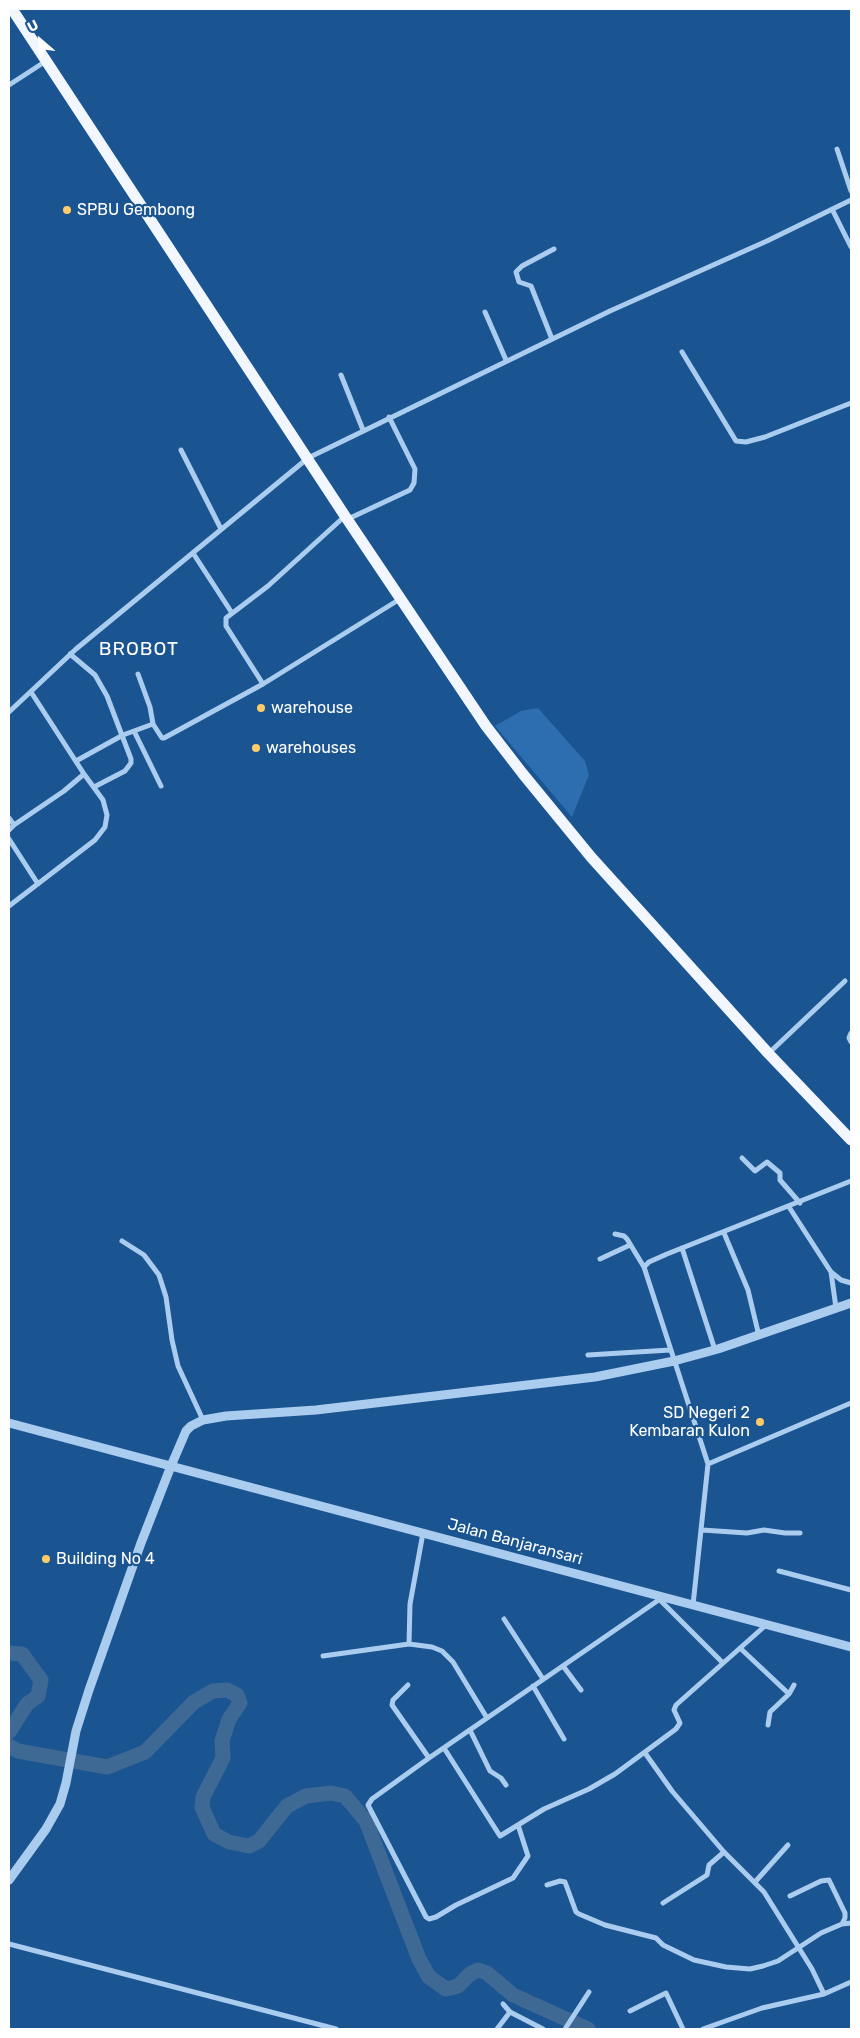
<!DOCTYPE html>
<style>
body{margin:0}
#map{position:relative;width:860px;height:2038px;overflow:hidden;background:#1a5491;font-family:Rubik,sans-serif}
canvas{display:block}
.frame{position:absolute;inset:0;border:10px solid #fff;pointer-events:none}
.north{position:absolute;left:15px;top:15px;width:50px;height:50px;-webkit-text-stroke:4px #1a5491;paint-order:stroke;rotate:333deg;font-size:14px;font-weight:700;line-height:20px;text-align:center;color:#fff}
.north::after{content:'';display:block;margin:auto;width:18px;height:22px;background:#fff;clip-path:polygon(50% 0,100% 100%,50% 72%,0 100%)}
</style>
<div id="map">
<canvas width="860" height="2038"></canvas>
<div class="frame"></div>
<div class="north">U</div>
</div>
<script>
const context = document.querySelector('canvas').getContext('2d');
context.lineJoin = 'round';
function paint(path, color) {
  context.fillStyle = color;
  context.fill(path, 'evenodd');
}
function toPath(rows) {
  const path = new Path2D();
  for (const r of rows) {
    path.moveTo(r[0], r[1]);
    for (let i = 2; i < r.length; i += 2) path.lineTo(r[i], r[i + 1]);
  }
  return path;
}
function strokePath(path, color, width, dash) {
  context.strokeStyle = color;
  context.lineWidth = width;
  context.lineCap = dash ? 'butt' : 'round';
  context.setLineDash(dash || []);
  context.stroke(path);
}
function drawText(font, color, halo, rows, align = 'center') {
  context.font = font + ' Rubik,sans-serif';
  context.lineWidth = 4.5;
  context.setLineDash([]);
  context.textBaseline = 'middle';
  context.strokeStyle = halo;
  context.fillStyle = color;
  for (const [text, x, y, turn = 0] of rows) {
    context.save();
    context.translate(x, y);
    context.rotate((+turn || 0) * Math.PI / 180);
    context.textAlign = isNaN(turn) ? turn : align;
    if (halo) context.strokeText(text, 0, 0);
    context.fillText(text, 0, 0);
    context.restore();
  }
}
const green = toPath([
 [538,708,585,761,589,775,572,817,495,726,521,711]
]);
const river = toPath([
 [9,1653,22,1654,41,1680,38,1696,27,1704,9,1732],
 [9,1746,18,1751,107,1767,145,1752,194,1702,213,1691,227,1690,237,1695,240,1703,229,1719,222,1741,223,1758,203,1797,202,1807,214,1834,229,1842,249,1846,259,1841,287,1806,306,1796,331,1793,345,1796,366,1821,419,1959,429,1977,446,1989,458,1986,470,1974,478,1970,487,1973,513,1995,588,2029]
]);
const minor = toPath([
 [9,85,46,61],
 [837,149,851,191],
 [832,209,851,247],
 [485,312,506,360],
 [552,339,531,286,519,282,516,272,522,266,554,249],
 [682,352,736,441,746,442,765,437,851,403],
 [341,375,363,430],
 [181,450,221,529],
 [348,519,410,490,414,483,415,469,389,417],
 [193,553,232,613],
 [70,654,95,675,107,696,131,759,131,763,125,771,94,787],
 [138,674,150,707,153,724,162,738,164,738,263,684,400,599],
 [263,684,226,626,226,618,268,586,345,516],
 [9,712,76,649,308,458,610,311,767,241,851,200],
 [134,731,161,786],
 [76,761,123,735,153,724],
 [9,818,14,825,9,830],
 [14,825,64,791,84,774],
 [9,839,38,884],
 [9,906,95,840,105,827,107,815,103,800,84,774,31,692],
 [851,1033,849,1038,851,1042],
 [769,1053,845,981],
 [742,1158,755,1171,767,1162,780,1173,780,1180,800,1203],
 [789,1207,831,1272,841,1280,851,1283],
 [724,1233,748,1290,759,1336],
 [615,1234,624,1236,627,1239,644,1267],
 [122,1241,144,1255,159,1275,166,1297,172,1340,178,1366,203,1420],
 [682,1248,715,1350],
 [600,1259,630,1245],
 [831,1272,836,1308],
 [588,1355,670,1350],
 [708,1464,851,1403],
 [702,1530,747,1533,764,1530,785,1533,800,1533],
 [779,1571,851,1590],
 [660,1600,723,1663],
 [693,1605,708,1464,644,1267,649,1262,667,1254,851,1181],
 [504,1619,543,1679],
 [409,1644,410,1604,423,1533],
 [740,1648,789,1694],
 [323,1656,409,1644,432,1647,442,1651,453,1662,487,1718],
 [563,1666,581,1690],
 [408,1685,393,1700,392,1705,429,1758],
 [533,1686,564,1739],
 [768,1725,770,1712,789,1694,794,1685],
 [470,1730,490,1771,501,1778,506,1785],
 [444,1748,500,1836,544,1809,589,1789,615,1774,676,1729,680,1723,674,1710,676,1705,766,1625],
 [645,1753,672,1791,724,1852,764,1892,812,1969,824,1994,762,2008,703,2029],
 [518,1825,528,1856,513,1878,456,1905,436,1917,429,1919,426,1917,368,1805,372,1799,429,1758,663,1597],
 [755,1882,788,1845],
 [547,1885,560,1881,565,1882,576,1912,579,1914,605,1925,656,1938,663,1945,694,1960,726,1967,750,1969,763,1966,778,1961,821,1933,842,1924,851,1923],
 [790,1896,821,1881,829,1880,845,1913,845,1918,842,1924],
 [663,1903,707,1875,709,1865,724,1852],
 [9,1944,336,2029],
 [824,1994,851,1982],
 [503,2004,510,2012,543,2029],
 [630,2011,666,1993,683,2029],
 [497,2029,510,2012],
 [565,2029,589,1992]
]);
const tertiary = toPath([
 [9,1423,851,1647],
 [9,1880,46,1829,60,1804,66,1783,76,1731,89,1690,141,1543,171,1466,186,1431,191,1426,203,1420,226,1416,316,1410,595,1377,674,1361,718,1349,851,1303]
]);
const primary = toPath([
 [12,9,345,516,486,726,523,774,591,857,768,1053,851,1140]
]);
const markers = [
 [67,210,5,"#ffcc68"],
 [261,708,5,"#ffcc68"],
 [256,748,5,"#ffcc68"],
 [760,1422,5,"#ffcc68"],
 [46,1559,5,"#ffcc68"]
];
const poiNames = [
 ["SPBU Gembong",77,210],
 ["warehouse",271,708],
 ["warehouses",266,748],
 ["SD Negeri 2",750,1413,"right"],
 ["Kembaran Kulon",750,1431,"right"],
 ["Building No 4",56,1559]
];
const streetNames = [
 ["Jalan Banjaransari",515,1542,15]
];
const quarterNames = [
 ["BROBOT",139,650]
];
paint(green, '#2d6eb0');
strokePath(river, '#3f6995', 15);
strokePath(minor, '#aaccef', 5);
strokePath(tertiary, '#aaccef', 9);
strokePath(primary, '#f2f7ff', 11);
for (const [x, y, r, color] of markers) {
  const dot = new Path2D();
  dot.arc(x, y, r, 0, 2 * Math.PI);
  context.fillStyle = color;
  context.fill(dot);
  strokePath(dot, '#1a5491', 2);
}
drawText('16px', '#fff', '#1a5491', poiNames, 'left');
drawText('16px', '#fff', '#1a5491', streetNames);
context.letterSpacing = '1px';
drawText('19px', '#fff', '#1a5491', quarterNames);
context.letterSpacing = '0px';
</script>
